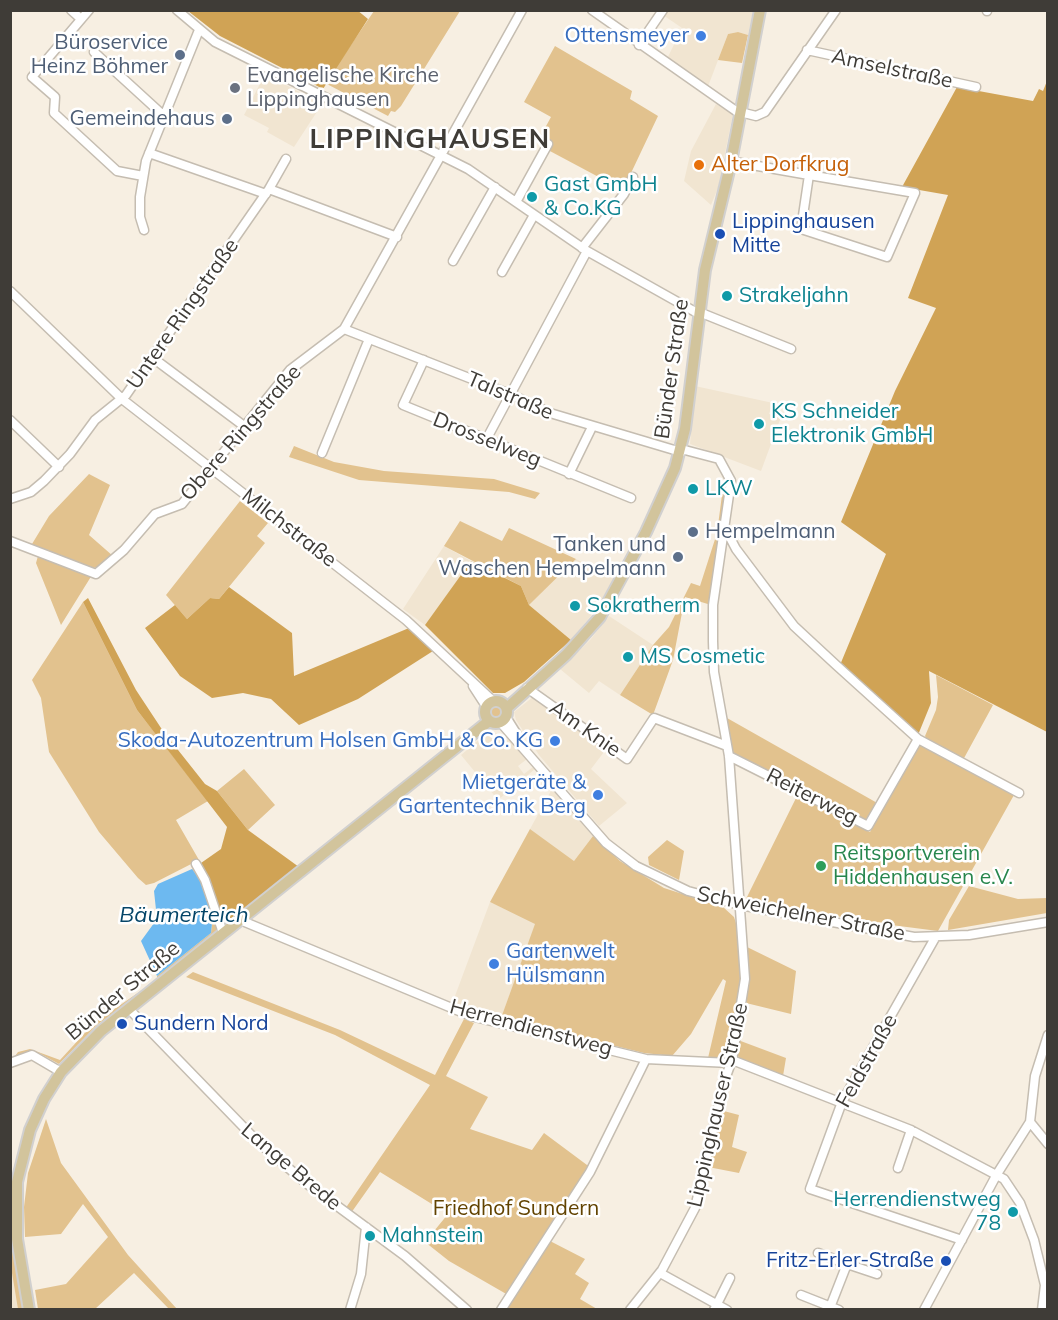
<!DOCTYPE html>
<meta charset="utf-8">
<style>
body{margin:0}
#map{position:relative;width:1058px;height:1320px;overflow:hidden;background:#f7efe2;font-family:Mulish,sans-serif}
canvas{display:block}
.frame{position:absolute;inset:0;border:12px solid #3f3c37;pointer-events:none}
</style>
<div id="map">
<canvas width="1058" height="1320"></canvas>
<div class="frame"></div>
</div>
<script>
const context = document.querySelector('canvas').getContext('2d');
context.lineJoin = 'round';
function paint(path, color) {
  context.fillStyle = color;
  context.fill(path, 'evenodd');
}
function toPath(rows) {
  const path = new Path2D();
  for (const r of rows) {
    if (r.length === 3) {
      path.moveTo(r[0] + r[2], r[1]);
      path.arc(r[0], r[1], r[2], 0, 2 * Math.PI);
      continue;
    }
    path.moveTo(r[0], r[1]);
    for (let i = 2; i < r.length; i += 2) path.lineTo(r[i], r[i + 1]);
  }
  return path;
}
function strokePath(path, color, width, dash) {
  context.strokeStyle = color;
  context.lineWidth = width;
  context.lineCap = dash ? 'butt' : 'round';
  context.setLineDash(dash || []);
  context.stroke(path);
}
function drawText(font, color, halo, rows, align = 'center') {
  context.font = font + ' Mulish,sans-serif';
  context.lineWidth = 5;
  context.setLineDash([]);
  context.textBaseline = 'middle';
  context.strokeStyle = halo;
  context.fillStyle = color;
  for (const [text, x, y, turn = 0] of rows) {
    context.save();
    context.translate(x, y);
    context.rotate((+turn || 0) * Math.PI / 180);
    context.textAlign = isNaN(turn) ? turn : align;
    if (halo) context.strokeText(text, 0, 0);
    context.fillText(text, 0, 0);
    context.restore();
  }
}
const built = toPath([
 [666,11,753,11,748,35,738,32,728,34,707,89,666,61,682,28,663,15],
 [265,74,322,104,294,147,267,132,269,128,244,115],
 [716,104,733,114,718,188,711,205,684,181,691,151],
 [695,386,773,403,769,414,781,417,761,471,690,444],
 [444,546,471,561,425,625,403,609],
 [576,559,614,579,595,611,571,640,529,605],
 [609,616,653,645,620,695,599,681,589,693,560,669,590,640],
 [533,697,607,748,591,769,627,803,599,826,539,755,516,720,514,712],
 [493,732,511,741,527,759,518,766,524,774,533,767,535,769,498,800,461,755,486,734],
 [552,789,593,836,574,861,530,829],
 [490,902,536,923,500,1021,452,1004],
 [10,1220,14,1247,25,1309,11,1309]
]);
const green = toPath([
 [374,11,460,11,401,106,395,112,391,111,388,116,325,83],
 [738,32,748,35,742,63,718,60,728,34],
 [555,46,632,91,630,99,658,116,623,190,548,150,550,145,539,139,551,117,524,102],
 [294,446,334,462,384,471,494,479,540,493,535,499,509,492,359,480,289,457],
 [725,472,729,491,711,605,685,597,673,660,653,715,620,695,653,645,669,627,691,583,700,586,717,533],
 [89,474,110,485,89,535,113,556,98,567,89,569,32,544,49,516],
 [240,501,268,523,257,536,265,543,219,599,210,598,187,619,166,595],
 [460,521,502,541,509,528,576,559,529,605,521,586,444,546],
 [38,556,92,575,61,625,36,563],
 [83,602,137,710,208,801,176,820,199,860,154,883,146,885,138,878,99,832,49,752,41,698,32,680],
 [936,675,993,705,963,760,927,740,925,736,936,710,938,697],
 [496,712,7],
 [727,718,879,804,865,820,731,752],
 [919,744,1014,795,938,931,868,922,746,899,798,794,870,832],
 [244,769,275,805,248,830,217,791],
 [530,829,574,861,593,836,620,861,664,888,723,907,734,917,736,923,739,924,742,978,726,1058,708,1058,726,981,723,979,691,1034,672,1056,644,1053,501,1018,535,924,490,902],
 [667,840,684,851,679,880,649,865,648,857],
 [196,867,212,902,219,928,218,932,157,979,157,976,211,933,213,914,210,902,203,883,192,869],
 [969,886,1018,899,1047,898,1047,913,948,930,949,920],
 [747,947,796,971,791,1014,746,1003,749,962],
 [193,972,340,1030,435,1075,464,1019,474,1023,446,1076,488,1097,470,1129,532,1150,544,1133,587,1165,592,1164,508,1295,449,1261,425,1242,448,1214,380,1172,351,1213,345,1209,430,1085,335,1035,186,977],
 [145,988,147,991,98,1024,59,1064,39,1053,29,1052,15,1056,18,1052,30,1049,60,1060,94,1023],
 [738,1040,786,1058,783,1076,740,1060,736,1052],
 [720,1110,739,1115,732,1147,747,1152,739,1173,708,1167],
 [46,1119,61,1163,128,1255,177,1309,169,1309,134,1273,95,1309,38,1309,35,1290,66,1284,108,1237,83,1204,61,1234,25,1237,24,1207,28,1173],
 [10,1220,14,1247,25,1309,18,1309,11,1267],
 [550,1241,585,1259,575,1274,589,1283,580,1299,597,1309,505,1310]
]);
const forest = toPath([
 [357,10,368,19,323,89,220,36,188,11],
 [1047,81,1047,732,929,671,931,703,918,735,840,665,886,554,841,522,895,391,936,308,908,298,948,195,902,187,957,87,1033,101,1039,89,1043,91],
 [471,561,521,586,529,605,571,640,524,682,505,693,493,693,425,625],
 [229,587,292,633,294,676,409,628,433,651,358,699,299,725,271,699,243,693,212,698,180,676,145,628,175,605,187,619,210,598,219,599],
 [88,598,136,690,163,731,205,784,217,791,248,830,299,867,224,927,201,863,221,849,227,827,137,710,83,602]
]);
const water = toPath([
 [192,869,203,883,213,914,211,933,157,976,141,941,157,919,154,891,158,884]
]);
const minor = toPath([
 [71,10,81,19],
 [89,10,32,77,55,97,54,113,117,171,143,176],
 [177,10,215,42,468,169,587,251,699,314],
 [592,10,736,111,756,116,765,112,836,10],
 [987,10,987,11],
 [639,45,663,10],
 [807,50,976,87],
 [94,52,164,116],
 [149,153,266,194],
 [731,162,735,162,809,175,915,193,887,257,801,229,809,175],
 [269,189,397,237],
 [516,202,548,144],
 [144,230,140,217,140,197,146,161,199,30],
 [582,248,624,194,633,177],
 [453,261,495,187],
 [502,272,534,215],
 [10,291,122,399,406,620,493,701],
 [699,312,791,349],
 [344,329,510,394,550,413,681,452],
 [153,358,244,426],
 [424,360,403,405,631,498],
 [10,420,59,467],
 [486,440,587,251],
 [322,453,369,339],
 [569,474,592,427],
 [10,499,31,492,44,481,70,454,95,420,126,395,269,189,286,159],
 [726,530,736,549,794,626,835,664,918,739,1019,793],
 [10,541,96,574,124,550,155,514,182,504,290,370,344,329,522,10],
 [473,686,486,706],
 [527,688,627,759,654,718,727,746],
 [506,717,516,733],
 [501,723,606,843,636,866,688,891,740,905,914,937,969,935,1048,922],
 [729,756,868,826,918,739],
 [196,864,205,880,223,933],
 [240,920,471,1016,646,1059,730,1063],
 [935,938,842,1102,810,1189,962,1240],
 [129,1009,259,1143,306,1183,405,1256,467,1310],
 [732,1060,911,1130,1004,1179,1020,1203,1034,1240,1045,1285,1042,1310],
 [10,1063,32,1055,61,1072],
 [1030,1122,1048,1144],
 [898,1168,911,1130],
 [818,1253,847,1264,829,1310],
 [847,1264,877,1274],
 [660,1273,727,1310],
 [801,1295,839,1310],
 [350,1310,361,1274,366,1227],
 [501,1310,590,1172,646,1059],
 [630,1310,662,1270,695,1208,724,1082,732,1060,745,979,729,756,714,672,713,641,713,605,731,481,719,459,681,449],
 [714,1310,730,1278],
 [924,1310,997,1174,1030,1122,1035,1076,1048,1035]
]);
const major = toPath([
 [496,712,11],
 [507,708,566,655,600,617,646,532,675,468,685,429,705,270,731,162,760,10],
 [29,1310,17,1239,17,1182,30,1130,44,1099,61,1072,101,1031,489,721]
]);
const markers = [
 [701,36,6,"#3f7fe0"],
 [180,55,6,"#5c6f8a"],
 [235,88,6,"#6b7280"],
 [227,119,6,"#5c6f8a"],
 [699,165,6,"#e8710a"],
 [532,197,6,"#0f9aa8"],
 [720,234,6,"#1a4fb4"],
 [727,296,6,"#0f9aa8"],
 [759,424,6,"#0f9aa8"],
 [693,489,6,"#0f9aa8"],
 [693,532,6,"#5c6f8a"],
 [678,557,6,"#5c6f8a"],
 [575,606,6,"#0f9aa8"],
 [628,657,6,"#0f9aa8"],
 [555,741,6,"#3f7fe0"],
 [598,795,6,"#3f7fe0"],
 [821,866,6,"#2e9e5b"],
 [494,964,6,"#3f7fe0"],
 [122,1024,6,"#1a4fb4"],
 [1013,1212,6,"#0f9aa8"],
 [370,1236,6,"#0f9aa8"],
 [946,1261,6,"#1a4fb4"]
];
const shopNames = [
 ["Ottensmeyer",689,36],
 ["Skoda-Autozentrum Holsen GmbH & Co. KG",543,741],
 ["Mietgeräte &",586,783],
 ["Gartentechnik Berg",586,807],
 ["Gartenwelt",506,952,"left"],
 ["Hülsmann",506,976,"left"]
];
const serviceNames = [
 ["Büroservice",168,43],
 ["Heinz Böhmer",168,67],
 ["Gemeindehaus",215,119],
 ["Hempelmann",705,532,"left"],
 ["Tanken und",666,545],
 ["Waschen Hempelmann",666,569]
];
const streetNames = [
 ["Amselstraße",892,69,12],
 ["Untere Ringstraße",183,314,-55],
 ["Bünder Straße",672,369,-82],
 ["Talstraße",510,396,23],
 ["Obere Ringstraße",241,433,-49],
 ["Drosselweg",487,440,22],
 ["Milchstraße",289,528,38],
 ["Am Knie",585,729,35],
 ["Reiterweg",812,797,27],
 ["Schweichelner Straße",801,914,11],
 ["Bünder Straße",123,991,-40],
 ["Herrendienstweg",531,1028,15],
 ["Feldstraße",867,1061,-61],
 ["Lippinghauser Straße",718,1105,-77],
 ["Lange Brede",291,1167,40]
];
const worshipNames = [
 ["Evangelische Kirche",247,76],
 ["Lippinghausen",247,100]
];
const foodNames = [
 ["Alter Dorfkrug",711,165]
];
const cultureNames = [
 ["Gast GmbH",544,185],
 ["& Co.KG",544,209],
 ["Strakeljahn",739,296],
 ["KS Schneider",771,412],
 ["Elektronik GmbH",771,436],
 ["LKW",705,489],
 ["Sokratherm",587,606],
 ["MS Cosmetic",640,657],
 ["Herrendienstweg",1001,1200,"right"],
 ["78",1001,1224,"right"],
 ["Mahnstein",382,1236]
];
const transitNames = [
 ["Lippinghausen",732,222],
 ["Mitte",732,246],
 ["Sundern Nord",134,1024],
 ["Fritz-Erler-Straße",934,1261,"right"]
];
const leisureNames = [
 ["Reitsportverein",833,854],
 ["Hiddenhausen e.V.",833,878]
];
const parkNames = [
 ["Friedhof Sundern",516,1209]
];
const waterNames = [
 ["Bäumerteich",184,915]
];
const districtNames = [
 ["LIPPINGHAUSEN",430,140]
];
paint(built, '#f1e5d1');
paint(green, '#e2c28e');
paint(forest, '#d0a355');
paint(water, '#6db9f0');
strokePath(minor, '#c5bdb1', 11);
strokePath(major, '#d1d0cf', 14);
strokePath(minor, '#fff', 8);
strokePath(major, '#d2c49c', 10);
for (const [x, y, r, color] of markers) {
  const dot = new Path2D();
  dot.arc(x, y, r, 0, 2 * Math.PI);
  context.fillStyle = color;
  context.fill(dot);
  strokePath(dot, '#fff', 2);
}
drawText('21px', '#366cbe', '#fff', shopNames, 'right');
drawText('21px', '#4e5e75', '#fff', serviceNames, 'right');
drawText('21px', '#3f3c37', '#fff', streetNames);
drawText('21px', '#5b616d', '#fff', worshipNames, 'left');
drawText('21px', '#c56008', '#fff', foodNames, 'left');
drawText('21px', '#0d838f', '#fff', cultureNames, 'left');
drawText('21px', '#164399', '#fff', transitNames, 'left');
drawText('21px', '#27864d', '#fff', leisureNames, 'left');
drawText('21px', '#624301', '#fff', parkNames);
drawText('italic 22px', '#054568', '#fff', waterNames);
context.letterSpacing = '1.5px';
drawText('bold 27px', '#3f3c37', '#fff', districtNames);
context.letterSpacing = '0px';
</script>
